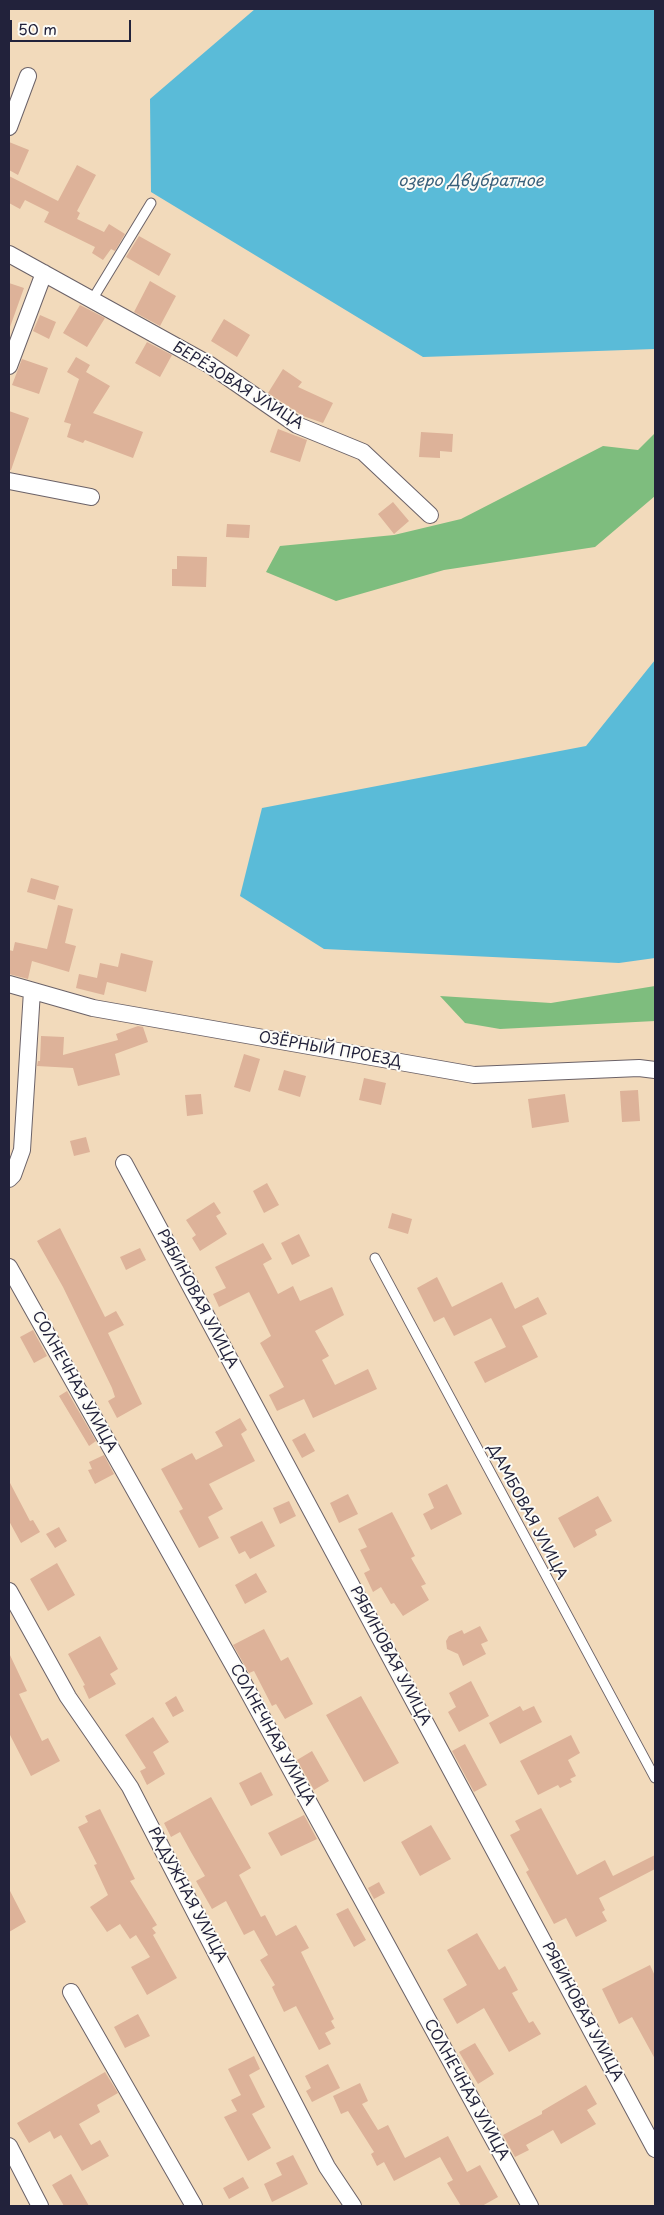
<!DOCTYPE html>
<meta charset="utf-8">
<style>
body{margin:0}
#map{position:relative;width:664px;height:2215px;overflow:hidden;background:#f2dabb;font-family:"Playpen Sans",sans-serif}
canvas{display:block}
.frame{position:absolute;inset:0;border:10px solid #22223b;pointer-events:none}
.scale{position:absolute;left:10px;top:20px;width:121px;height:22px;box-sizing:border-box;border:2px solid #22223b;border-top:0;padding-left:6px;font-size:15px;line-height:18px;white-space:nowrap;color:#22223b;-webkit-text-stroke:4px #fdfcf7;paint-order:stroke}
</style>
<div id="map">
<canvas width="664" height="2215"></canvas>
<div class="frame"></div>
<div class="scale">50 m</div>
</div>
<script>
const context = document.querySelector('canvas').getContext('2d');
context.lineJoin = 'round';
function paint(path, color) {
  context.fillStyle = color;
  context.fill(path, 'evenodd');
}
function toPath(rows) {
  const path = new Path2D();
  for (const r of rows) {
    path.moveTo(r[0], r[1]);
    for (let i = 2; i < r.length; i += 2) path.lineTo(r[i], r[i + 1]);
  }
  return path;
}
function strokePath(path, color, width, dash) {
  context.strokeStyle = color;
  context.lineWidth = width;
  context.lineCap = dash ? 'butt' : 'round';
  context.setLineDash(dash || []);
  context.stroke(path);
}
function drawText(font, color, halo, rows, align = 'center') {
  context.font = font + ' "Playpen Sans",sans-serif';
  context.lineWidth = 4;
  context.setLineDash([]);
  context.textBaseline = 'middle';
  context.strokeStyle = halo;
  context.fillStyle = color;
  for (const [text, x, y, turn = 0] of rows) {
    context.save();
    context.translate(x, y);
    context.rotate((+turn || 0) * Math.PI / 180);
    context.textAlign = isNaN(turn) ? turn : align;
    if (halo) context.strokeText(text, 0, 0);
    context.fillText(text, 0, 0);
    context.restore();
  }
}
const forest = toPath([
 [655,433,655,496,595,547,444,570,336,601,266,572,280,546,394,535,461,519,603,446,638,450],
 [655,986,655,1021,500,1029,465,1023,440,996,551,1003]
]);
const water = toPath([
 [255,9,655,9,655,349,423,357,151,192,150,99],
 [655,660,655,958,619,963,324,949,240,896,262,808,586,746]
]);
const building = toPath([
 [9,142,29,150,18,175,9,170],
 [77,165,96,175,77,211,80,213,77,219,104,232,109,224,125,234,115,251,111,249,103,260,92,253,95,247,44,222,49,212,25,200,20,209,9,203,9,176,58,201],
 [139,236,171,254,159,276,126,257],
 [150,281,176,296,160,326,134,312],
 [9,283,24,288,10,327,9,327],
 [80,305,105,318,87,347,63,333],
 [40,315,56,322,49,339,33,331],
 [224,319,250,335,237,357,211,341],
 [147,342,172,355,160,377,135,363],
 [76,357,90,365,86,372,110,386,93,413,143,432,133,458,85,440,83,443,67,437,71,424,64,422,79,379,67,372],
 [22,359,48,368,39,394,12,385],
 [283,369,302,382,298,387,333,403,323,423,303,416,268,393],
 [9,411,29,418,11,470,9,470],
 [278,429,307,440,300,462,270,452],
 [421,432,453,434,452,452,440,451,440,458,419,457],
 [393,502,409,521,394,534,378,514],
 [227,524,250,525,249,538,226,537],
 [177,556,207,557,206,587,172,586,172,569,177,569],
 [31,878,59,886,55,900,27,892],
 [58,905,73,909,65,943,76,946,69,972,32,961,28,979,9,974,9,950,13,951,15,942,47,949],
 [121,953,153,961,146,992,107,982,104,995,76,988,79,974,97,978,100,963,118,967],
 [138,1026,143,1027,148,1042,115,1054,120,1075,78,1086,73,1068,37,1066,38,1061,40,1061,41,1036,64,1037,63,1055,118,1040,116,1034],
 [244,1054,260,1059,250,1092,234,1087],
 [284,1070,306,1076,300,1097,278,1090],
 [364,1078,386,1083,381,1105,359,1100],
 [638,1090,640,1121,622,1122,620,1091],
 [201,1094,203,1114,187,1116,185,1095],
 [565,1094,569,1122,532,1128,528,1099],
 [86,1137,90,1152,74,1156,70,1141],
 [267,1183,279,1205,264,1213,253,1191],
 [214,1202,221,1213,216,1216,227,1234,200,1251,192,1238,196,1235,186,1220],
 [392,1213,412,1219,408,1234,388,1228],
 [60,1228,105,1317,116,1311,124,1325,108,1333,142,1404,117,1418,108,1401,115,1397,112,1388,63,1287,37,1241],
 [299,1234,310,1256,292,1265,281,1243],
 [263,1243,272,1259,263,1264,278,1294,293,1286,300,1301,332,1287,344,1315,315,1331,329,1356,322,1360,335,1385,368,1369,377,1389,313,1418,304,1399,277,1411,269,1395,284,1387,260,1343,271,1336,249,1292,219,1307,213,1294,226,1288,215,1267],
 [140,1248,146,1260,126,1270,120,1257],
 [437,1277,452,1307,502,1282,515,1309,538,1297,547,1314,522,1326,538,1357,485,1383,474,1362,506,1347,491,1318,454,1336,444,1317,434,1322,417,1288],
 [33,1330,47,1356,34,1363,20,1337],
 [67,1391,96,1441,89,1446,59,1396],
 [240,1418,247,1430,241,1434,255,1461,209,1484,223,1509,208,1517,219,1538,199,1548,179,1511,183,1509,161,1469,192,1453,196,1460,223,1446,215,1432],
 [305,1433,315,1451,302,1458,292,1440],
 [104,1455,114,1474,95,1484,88,1470,92,1469,89,1462],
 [9,1481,30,1521,33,1520,40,1532,21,1543,9,1521],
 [447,1484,462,1514,431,1530,423,1514,434,1508,428,1494],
 [348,1494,358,1514,339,1523,330,1503],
 [598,1496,612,1521,595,1530,597,1535,574,1548,558,1518],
 [289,1501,296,1516,280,1524,273,1508],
 [392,1512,415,1556,411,1558,426,1584,421,1586,429,1600,403,1616,394,1603,391,1604,381,1587,373,1592,364,1573,370,1570,360,1550,367,1547,358,1529],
 [262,1521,275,1546,250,1559,245,1551,239,1554,230,1537],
 [59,1527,67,1541,55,1548,46,1534],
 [57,1563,75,1595,48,1611,30,1579],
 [256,1573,267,1592,245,1604,235,1585],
 [480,1626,488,1641,481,1644,486,1654,463,1666,458,1654,447,1649,446,1641,449,1636,462,1630,464,1634],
 [264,1629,281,1661,288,1657,313,1704,285,1719,276,1704,272,1706,254,1671,249,1673,233,1645],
 [100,1636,118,1669,110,1674,116,1684,89,1699,83,1686,85,1685,68,1654],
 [9,1653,27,1691,19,1694,42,1741,48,1738,60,1761,31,1776,9,1733],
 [471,1681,489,1716,459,1732,448,1712,456,1707,449,1693],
 [176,1696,184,1711,173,1717,165,1703],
 [361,1696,399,1763,364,1782,326,1715],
 [520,1706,523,1711,534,1706,542,1722,500,1744,489,1723],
 [153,1717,169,1742,153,1752,165,1774,147,1785,140,1771,146,1768,125,1735],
 [571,1735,580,1753,568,1760,576,1776,570,1779,572,1782,560,1788,558,1785,538,1795,520,1761],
 [465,1744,487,1785,474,1792,452,1751],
 [312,1751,329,1781,314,1790,297,1760],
 [261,1772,273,1795,251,1806,239,1783],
 [211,1797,251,1868,239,1875,261,1917,265,1915,276,1936,296,1925,309,1948,301,1952,334,2019,331,2021,335,2028,325,2033,331,2044,319,2050,296,2006,284,2012,272,1987,275,1985,260,1960,268,1955,254,1930,244,1935,226,1901,212,1909,196,1881,205,1876,191,1852,180,1832,171,1837,164,1823],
 [541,1808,577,1875,605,1860,613,1876,655,1855,655,1869,599,1898,605,1910,602,1912,607,1921,576,1937,566,1918,554,1924,526,1872,529,1870,510,1835,520,1830,515,1821],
 [100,1809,135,1879,130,1881,157,1925,152,1928,156,1933,153,1935,177,1978,147,1995,131,1967,150,1957,136,1935,130,1939,120,1924,107,1932,90,1907,108,1895,94,1865,97,1864,78,1827,88,1822,85,1816],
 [304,1815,317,1839,281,1856,268,1833],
 [431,1825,451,1859,420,1876,401,1842],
 [379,1882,385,1893,374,1899,368,1888],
 [9,1889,26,1922,9,1932],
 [348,1908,366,1940,354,1947,336,1914],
 [477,1933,499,1970,505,1966,518,1990,512,1993,529,2023,533,2021,541,2034,509,2052,484,2008,457,2024,443,1999,467,1985,447,1950],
 [650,1965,655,1976,655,2059,632,2017,619,2024,602,1989],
 [138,2014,150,2036,125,2048,114,2027],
 [475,2043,494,2074,478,2084,459,2052],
 [254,2056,260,2069,249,2075,265,2107,252,2114,271,2148,248,2161,224,2117,237,2111,231,2100,241,2095,228,2069],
 [328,2064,340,2088,312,2102,306,2091,311,2088,305,2076],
 [105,2072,118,2093,97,2105,100,2112,79,2124,91,2145,100,2140,109,2156,82,2171,61,2135,54,2139,50,2131,29,2143,17,2123],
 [360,2083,368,2101,362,2104,378,2130,388,2125,405,2158,448,2136,467,2172,480,2165,498,2197,482,2206,461,2206,447,2183,453,2180,440,2157,394,2181,384,2162,377,2166,371,2154,374,2152,348,2111,341,2114,333,2096],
 [586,2085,597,2104,587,2110,596,2124,561,2144,553,2130,526,2145,529,2150,515,2157,503,2135,542,2114,542,2111],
 [293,2155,308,2184,272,2202,264,2184,282,2175,276,2163],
 [71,2174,89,2206,64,2206,52,2185],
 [243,2177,249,2188,229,2199,223,2188]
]);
const lane = toPath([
 [92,300,151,203],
 [375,1258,655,1778]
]);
const street = toPath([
 [9,127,28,76],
 [9,254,210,365,297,425,363,452,430,515],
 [9,366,44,273],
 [9,481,91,497],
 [9,984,93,1008,474,1075,639,1068,655,1070],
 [124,1163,655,2149],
 [9,1179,13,1175,22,1150,32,991],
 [9,1267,245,1686,530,2206],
 [9,1591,68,1697,130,1787,327,2167,353,2206],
 [71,1992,194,2206],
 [9,2146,40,2206]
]);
const streetNames = [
 ["БЕРЁЗОВАЯ УЛИЦА",238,386,32],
 ["ОЗЁРНЫЙ ПРОЕЗД",330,1050,10],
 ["РЯБИНОВАЯ УЛИЦА",197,1299,62],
 ["СОЛНЕЧНАЯ УЛИЦА",74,1382,61],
 ["ДАМБОВАЯ УЛИЦА",527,1512,62],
 ["РЯБИНОВАЯ УЛИЦА",390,1656,62],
 ["СОЛНЕЧНАЯ УЛИЦА",272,1735,61],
 ["РАДУЖНАЯ УЛИЦА",187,1895,62],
 ["РЯБИНОВАЯ УЛИЦА",582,2012,62],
 ["СОЛНЕЧНАЯ УЛИЦА",466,2090,61]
];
const waterNames = [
 ["озеро Двубратное",471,182]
];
paint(forest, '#7ebd7e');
paint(water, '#5abbd8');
paint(building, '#ddb299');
strokePath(lane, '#6b6268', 11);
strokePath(street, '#6b6268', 18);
strokePath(lane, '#fff', 9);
strokePath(street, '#fff', 16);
drawText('15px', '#22223b', '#fdfcf7', streetNames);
drawText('italic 16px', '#385f7a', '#fdfcf7', waterNames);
</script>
